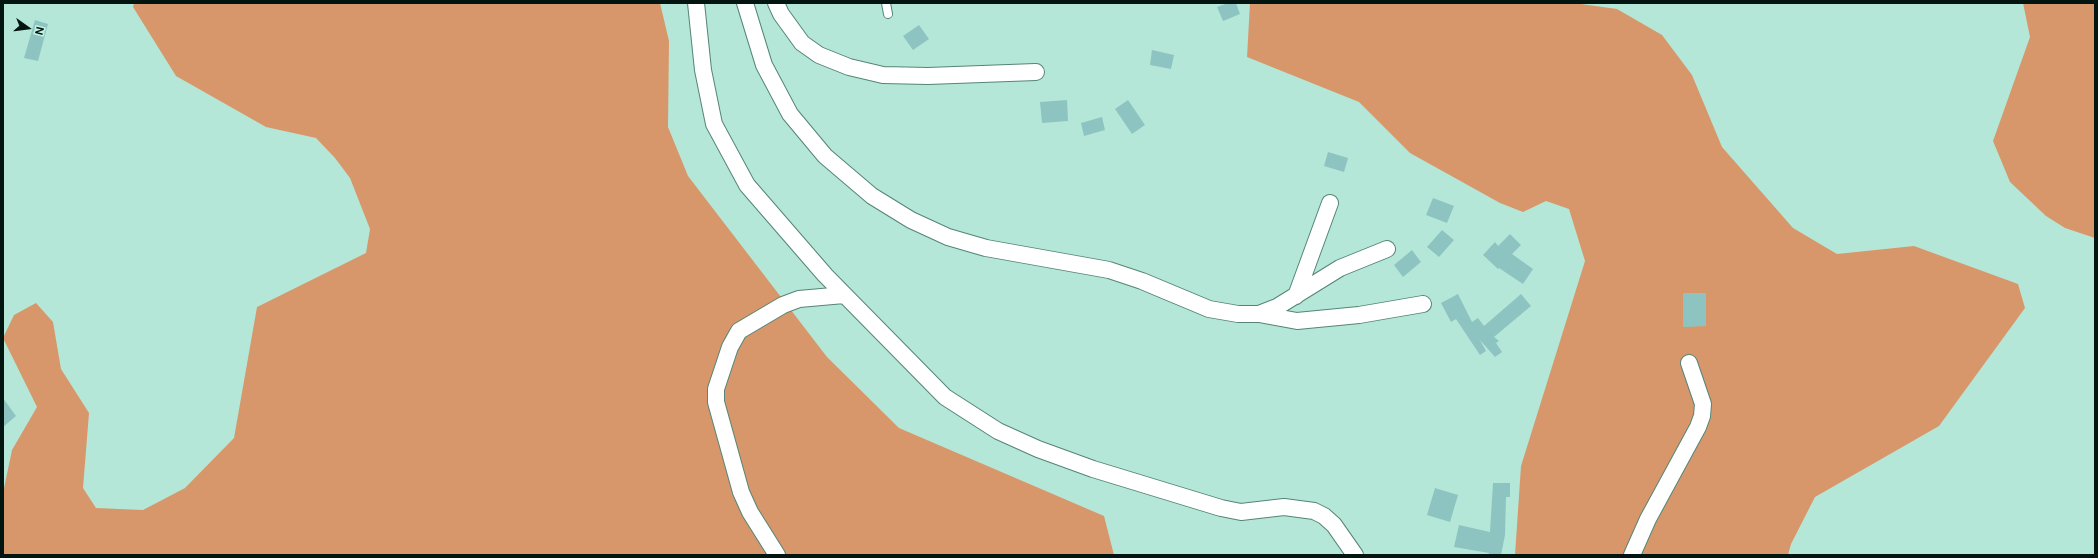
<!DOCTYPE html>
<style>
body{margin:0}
#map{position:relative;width:2098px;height:558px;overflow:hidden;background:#b4e7d7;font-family:"DM Sans",sans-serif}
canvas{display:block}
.frame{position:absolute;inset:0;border:4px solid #031510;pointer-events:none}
.north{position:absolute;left:8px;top:8px;width:40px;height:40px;-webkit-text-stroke:3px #c1f4e4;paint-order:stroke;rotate:104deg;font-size:11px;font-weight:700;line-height:16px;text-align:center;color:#031510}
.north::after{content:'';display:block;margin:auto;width:14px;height:18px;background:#031510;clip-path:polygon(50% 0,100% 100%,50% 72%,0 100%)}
</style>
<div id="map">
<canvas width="2098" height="558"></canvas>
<div class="frame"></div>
<div class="north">N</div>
</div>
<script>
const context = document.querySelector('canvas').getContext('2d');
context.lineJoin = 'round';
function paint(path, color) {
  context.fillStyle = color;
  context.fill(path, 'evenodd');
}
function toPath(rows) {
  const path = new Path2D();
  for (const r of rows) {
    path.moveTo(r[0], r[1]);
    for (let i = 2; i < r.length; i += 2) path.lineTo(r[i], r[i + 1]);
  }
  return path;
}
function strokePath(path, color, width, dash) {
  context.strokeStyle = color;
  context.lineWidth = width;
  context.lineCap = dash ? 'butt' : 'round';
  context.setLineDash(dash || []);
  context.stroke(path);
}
const forest = toPath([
 [134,3,660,3,669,41,668,127,688,176,827,357,899,428,1104,516,1114,555,3,555,3,493,12,450,37,407,3,338,14,315,36,303,53,322,61,369,89,413,83,488,96,508,143,510,185,488,234,438,257,307,366,253,370,229,350,178,335,158,316,138,266,127,176,76,133,7],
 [1250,3,1574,3,1617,9,1662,35,1692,75,1722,147,1793,228,1837,254,1914,246,2018,284,2025,308,1939,426,1815,497,1791,544,1788,555,1515,555,1521,466,1585,261,1569,209,1546,201,1523,212,1500,203,1410,153,1359,102,1247,57],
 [2023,3,2095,3,2095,238,2065,228,2046,216,2010,182,1993,141,2030,37]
]);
const building = toPath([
 [1228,3,1236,3,1240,14,1223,21,1217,7],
 [35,20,48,24,38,61,24,58],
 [919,25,929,39,913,50,903,36],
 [1152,50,1174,55,1171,69,1150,65],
 [1067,100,1068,121,1042,123,1040,102],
 [1128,100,1145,125,1132,134,1115,109],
 [1102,117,1105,130,1084,136,1081,123],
 [1328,152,1348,158,1344,172,1324,166],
 [1433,198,1454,206,1447,223,1426,215],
 [1442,230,1454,240,1439,257,1427,247],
 [1510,234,1521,245,1512,254,1533,269,1523,284,1499,268,1498,269,1483,255,1495,242,1498,246],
 [1412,250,1421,262,1403,277,1394,265],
 [1683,293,1706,293,1706,326,1683,327],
 [1458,294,1472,322,1478,318,1484,326,1521,294,1531,306,1494,337,1499,341,1496,343,1502,352,1495,357,1480,340,1486,351,1480,355,1456,319,1451,322,1441,303],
 [3,398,16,416,3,427],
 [1493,483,1510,483,1510,497,1506,497,1505,535,1501,555,1488,555,1489,553,1454,547,1459,525,1490,532],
 [1435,488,1458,495,1450,522,1427,515]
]);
const lane = toPath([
 [886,3,888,14]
]);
const street = toPath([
 [696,3,703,70,714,124,747,185,825,275,945,397,998,431,1038,449,1093,469,1221,508,1241,512,1284,507,1314,511,1324,516,1334,525,1355,555],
 [745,3,764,65,790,114,825,156,872,196,911,220,948,237,986,248,1109,270,1142,281,1209,309,1238,314,1259,314,1297,321,1359,315,1423,304],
 [776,3,781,14,802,43,819,55,849,67,883,75,928,76,1036,72],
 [1296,296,1330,203],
 [1259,314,1277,307,1340,268,1387,249],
 [777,555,750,512,741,492,716,402,716,389,730,347,739,331,783,305,799,299,844,295],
 [1632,555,1648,519,1698,427,1702,416,1703,404,1689,363]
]);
paint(forest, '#d8976b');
paint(building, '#8dc4c2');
strokePath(lane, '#558577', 10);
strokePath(street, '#558577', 18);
strokePath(lane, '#fff', 8);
strokePath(street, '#fff', 16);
</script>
